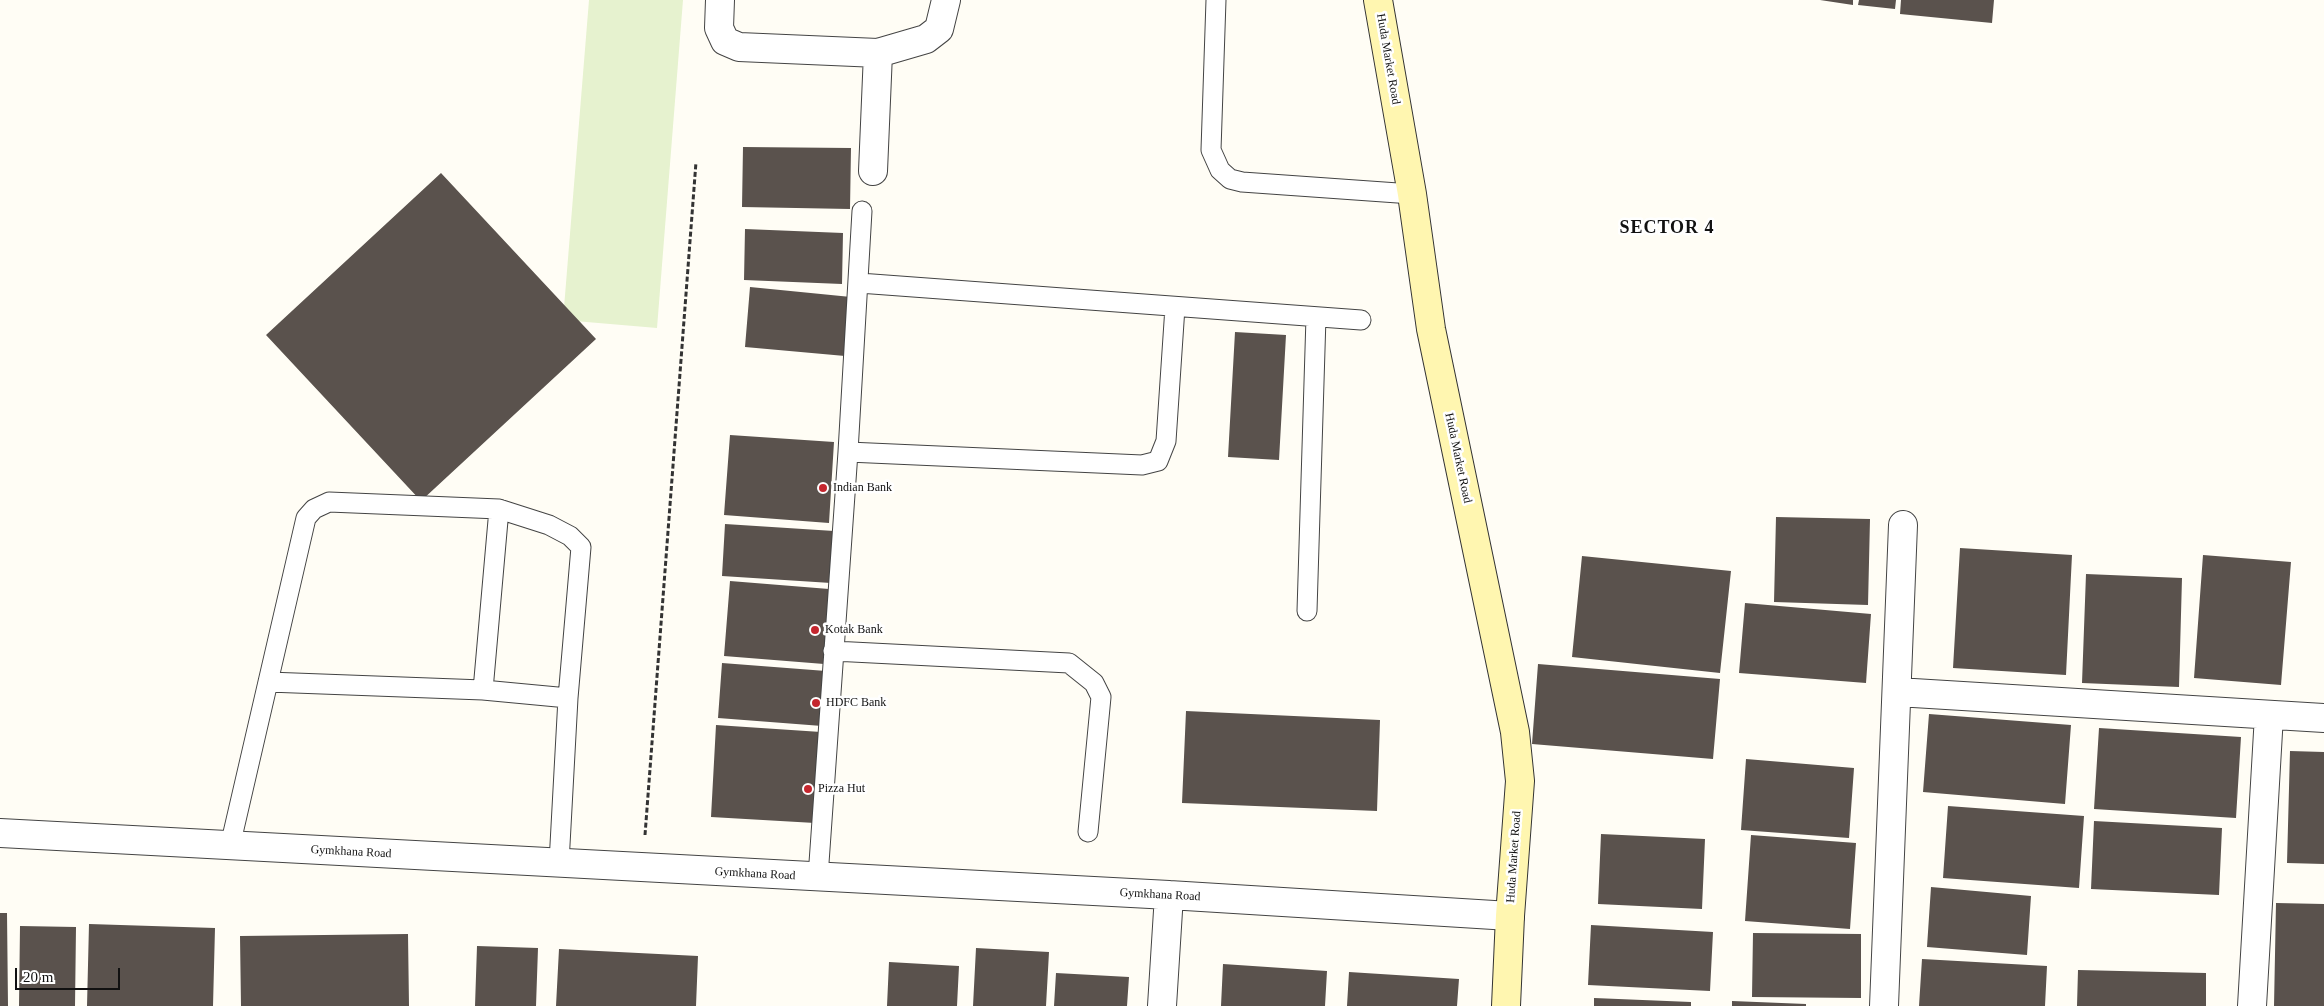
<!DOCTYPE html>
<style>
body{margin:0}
#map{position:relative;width:2324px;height:1006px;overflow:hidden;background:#fffdf5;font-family:"Times New Roman",serif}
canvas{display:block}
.scale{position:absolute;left:15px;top:968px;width:105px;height:22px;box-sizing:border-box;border:2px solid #111;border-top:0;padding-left:6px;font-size:15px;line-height:18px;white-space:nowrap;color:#111;-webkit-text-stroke:4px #fff;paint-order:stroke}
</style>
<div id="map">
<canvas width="2324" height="1006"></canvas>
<div class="scale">20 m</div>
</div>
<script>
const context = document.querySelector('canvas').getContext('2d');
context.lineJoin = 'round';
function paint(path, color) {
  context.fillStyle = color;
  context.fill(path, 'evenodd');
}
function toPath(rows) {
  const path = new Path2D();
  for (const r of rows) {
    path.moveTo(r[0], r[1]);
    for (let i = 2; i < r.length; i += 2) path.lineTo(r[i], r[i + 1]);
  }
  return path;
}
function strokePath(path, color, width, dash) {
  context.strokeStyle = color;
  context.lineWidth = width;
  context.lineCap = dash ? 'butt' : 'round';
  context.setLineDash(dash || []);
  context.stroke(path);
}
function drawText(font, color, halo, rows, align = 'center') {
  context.font = font + ' "Times New Roman",serif';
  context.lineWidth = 5;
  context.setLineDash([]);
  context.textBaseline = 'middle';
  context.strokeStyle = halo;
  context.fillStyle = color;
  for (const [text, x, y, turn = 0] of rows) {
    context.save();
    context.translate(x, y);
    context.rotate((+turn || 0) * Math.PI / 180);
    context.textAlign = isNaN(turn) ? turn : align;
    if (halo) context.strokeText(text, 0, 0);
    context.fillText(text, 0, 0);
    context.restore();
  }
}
const pitch = toPath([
 [589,0,683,0,657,328,563,320]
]);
const building = toPath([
 [1820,0,1853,0,1853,5],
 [1859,0,1896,0,1895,9,1858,5],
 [1901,0,1994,0,1992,23,1900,14],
 [743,147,851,148,850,209,742,207],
 [441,173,596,339,421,501,266,335],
 [745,229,843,233,842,284,744,280],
 [750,287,851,297,845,356,745,347],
 [1235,332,1286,335,1279,460,1228,457],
 [730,435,834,442,829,523,724,515],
 [1776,517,1870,519,1868,605,1774,602],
 [725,524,834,531,831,583,722,576],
 [1960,548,2072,555,2066,675,1953,668],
 [2203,555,2291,562,2281,685,2194,678],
 [1582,556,1731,571,1720,673,1572,657],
 [2086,574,2182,578,2179,687,2082,683],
 [730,581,829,589,824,664,724,656],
 [1745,603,1871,614,1866,683,1739,673],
 [722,663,826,671,822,726,718,718],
 [1538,664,1720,679,1713,759,1532,744],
 [1186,711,1380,720,1377,811,1182,803],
 [1929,714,2071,725,2065,804,1923,792],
 [716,725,821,732,815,823,711,817],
 [2099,728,2241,737,2236,818,2094,809],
 [2290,751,2324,752,2324,864,2287,863],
 [1746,759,1854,768,1849,838,1741,830],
 [1948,806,2084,816,2079,888,1943,878],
 [2094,821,2222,828,2219,895,2091,889],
 [1601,834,1705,839,1702,909,1598,904],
 [1751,835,1856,843,1850,929,1745,921],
 [1931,887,2031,896,2027,955,1927,947],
 [2276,903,2324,904,2324,1006,2274,1006],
 [0,913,7,913,8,1006,0,1006],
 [89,924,215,928,213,1006,87,1006],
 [1591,925,1713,932,1710,991,1588,985],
 [20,926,76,927,75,1006,19,1006],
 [1753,933,1861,934,1861,998,1752,997],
 [408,934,409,1006,241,1006,240,936],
 [477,946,538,948,536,1006,475,1006],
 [976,948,1049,952,1046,1006,973,1006],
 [559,949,698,956,696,1006,556,1006],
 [1922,959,2047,966,2045,1006,1919,1006],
 [889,962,959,966,957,1006,887,1006],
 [1223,964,1327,971,1325,1006,1221,1006],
 [2078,970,2206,973,2206,1006,2077,1006],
 [1349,972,1459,979,1457,1006,1347,1006],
 [1056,973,1129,977,1127,1006,1054,1006],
 [1594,998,1691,1002,1691,1006,1594,1006],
 [1732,1001,1806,1004,1806,1006,1732,1006]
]);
const path = toPath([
 [645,835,696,162]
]);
const lane = toPath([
 [1216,0,1211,150,1220,170,1230,179,1242,182,1412,194],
 [859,283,1361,320],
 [848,452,1142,465,1158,461,1166,441,1175,307],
 [1307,611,1316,317],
 [833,651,1069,663,1094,683,1101,697,1088,832],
 [268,682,483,690,499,509],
 [483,690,568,698],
 [230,846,306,518,314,509,329,502,499,509,549,525,570,536,581,547,568,698,559,863],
 [818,877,848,452,862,211]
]);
const street = toPath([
 [720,0,719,28,725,41,739,47,878,53,926,39,939,29,946,0],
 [873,171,878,53],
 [1897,692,2324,718],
 [0,833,1169,895,1510,916],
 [1162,1006,1169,895],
 [1884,1006,1903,525],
 [2252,1006,2269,715]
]);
const secondary = toPath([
 [1378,0,1412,194,1431,329,1515,732,1520,781,1510,916,1506,1006]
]);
const markers = [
 [823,488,5,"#c4262e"],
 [815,630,5,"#c4262e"],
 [816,703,5,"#c4262e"],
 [808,789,5,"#c4262e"]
];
const streetNames = [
 ["Huda Market Road",1388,59,80],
 ["Huda Market Road",1458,458,78],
 ["Gymkhana Road",351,852,3],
 ["Huda Market Road",1514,857,-86],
 ["Gymkhana Road",755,874,3],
 ["Gymkhana Road",1160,895,3]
];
const poiNames = [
 ["Indian Bank",833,488],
 ["Kotak Bank",825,630],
 ["HDFC Bank",826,703],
 ["Pizza Hut",818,789]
];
const districtNames = [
 ["SECTOR 4",1667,228]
];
paint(pitch, '#e6f2cf');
paint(building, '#5a524d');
strokePath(lane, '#444', 21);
strokePath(street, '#444', 30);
strokePath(secondary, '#333', 30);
strokePath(path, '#333', 3, [5, 2.5]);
strokePath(lane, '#fff', 19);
strokePath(street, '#fff', 28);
strokePath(secondary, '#fff6b0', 28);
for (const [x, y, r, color] of markers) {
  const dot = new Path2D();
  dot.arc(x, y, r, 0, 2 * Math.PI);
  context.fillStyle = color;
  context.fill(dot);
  strokePath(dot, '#fff', 2);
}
drawText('12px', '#111', '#fff', streetNames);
drawText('12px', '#111', '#fff', poiNames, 'left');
context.letterSpacing = '1px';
drawText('bold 18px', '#111', '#fff', districtNames);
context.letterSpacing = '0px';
</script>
